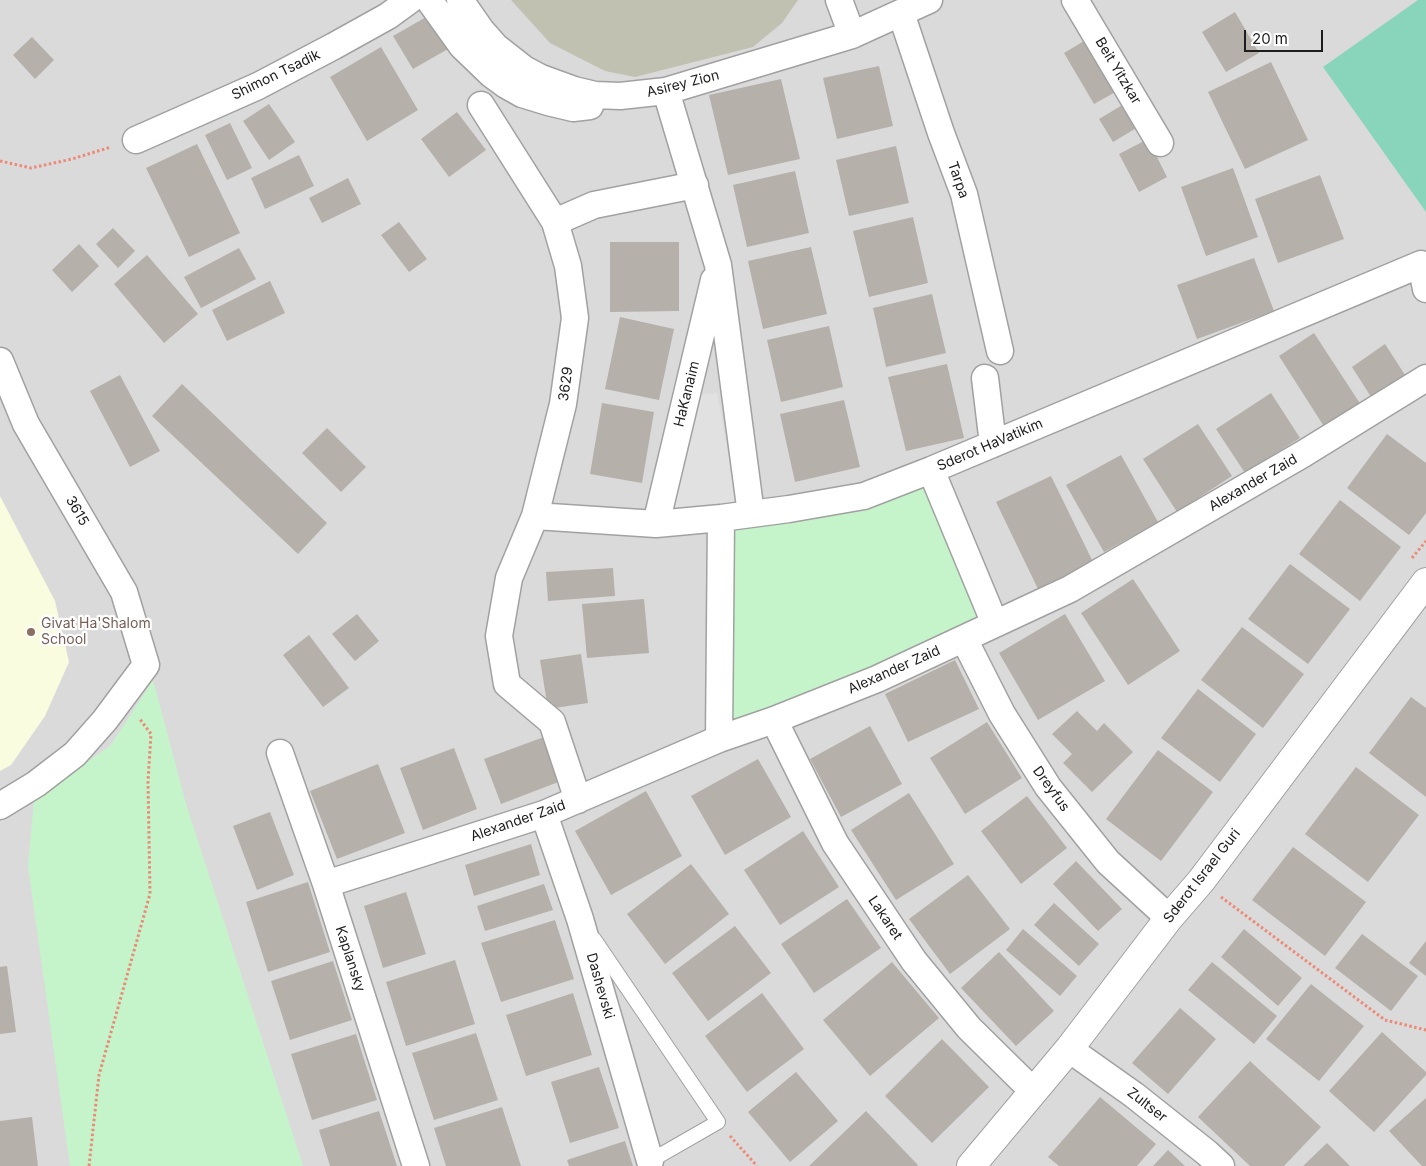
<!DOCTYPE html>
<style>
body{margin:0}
#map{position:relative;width:1426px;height:1166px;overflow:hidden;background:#edebe4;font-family:Inter,sans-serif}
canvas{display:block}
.scale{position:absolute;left:1244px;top:30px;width:79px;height:22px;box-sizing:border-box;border:2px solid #1d1d1d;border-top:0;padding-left:6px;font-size:15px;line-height:18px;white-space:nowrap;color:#1d1d1d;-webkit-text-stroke:4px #fff;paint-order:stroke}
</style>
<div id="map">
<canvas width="1426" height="1166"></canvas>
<div class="scale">20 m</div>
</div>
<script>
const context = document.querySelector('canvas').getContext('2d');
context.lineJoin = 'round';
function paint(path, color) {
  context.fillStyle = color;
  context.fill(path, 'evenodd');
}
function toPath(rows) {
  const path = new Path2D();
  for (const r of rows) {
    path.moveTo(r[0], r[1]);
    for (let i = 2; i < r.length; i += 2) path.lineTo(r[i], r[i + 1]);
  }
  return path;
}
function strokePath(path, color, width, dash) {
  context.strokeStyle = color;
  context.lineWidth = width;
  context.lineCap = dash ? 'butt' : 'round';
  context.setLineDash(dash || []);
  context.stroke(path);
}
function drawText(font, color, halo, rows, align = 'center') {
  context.font = font + ' Inter,sans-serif';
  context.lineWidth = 4.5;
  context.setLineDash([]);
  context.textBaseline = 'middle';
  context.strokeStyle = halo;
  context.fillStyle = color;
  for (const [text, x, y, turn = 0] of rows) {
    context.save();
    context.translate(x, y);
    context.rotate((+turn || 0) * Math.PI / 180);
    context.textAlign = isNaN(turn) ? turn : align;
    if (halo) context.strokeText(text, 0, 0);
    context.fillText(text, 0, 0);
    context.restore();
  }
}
const residential = toPath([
 [0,0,1426,0,1426,1166,0,1166]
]);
const education = toPath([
 [0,496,55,601,69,662,45,716,11,765,0,771]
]);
const construction = toPath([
 [511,0,798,0,782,23,753,47,635,77,605,71,550,43]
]);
const park = toPath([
 [925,482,989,620,730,730,734,530,865,509],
 [153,680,186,804,303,1166,70,1166,28,866,34,800,111,745]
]);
const pitch = toPath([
 [1418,0,1426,0,1426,212,1323,67]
]);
const parking = toPath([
 [717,393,738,506,669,510,695,395]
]);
const building = toPath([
 [1235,12,1259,53,1226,72,1202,32],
 [428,16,448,49,413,69,393,36],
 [32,37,54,60,35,79,13,55],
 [1089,38,1119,90,1094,104,1064,53],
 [381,47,418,110,367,141,330,77],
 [1271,62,1308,140,1245,169,1208,92],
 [879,66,893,126,837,139,823,78],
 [781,79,800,159,728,175,709,95],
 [269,104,295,142,269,160,243,121],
 [1124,104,1138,127,1113,142,1099,119],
 [457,112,486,150,449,177,421,139],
 [230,123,252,168,227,180,205,135],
 [1148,139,1167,177,1139,192,1119,154],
 [197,144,240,233,189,257,146,168],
 [896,146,909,203,849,216,836,160],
 [299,155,314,186,265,209,251,178],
 [1233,168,1258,237,1206,256,1181,187],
 [795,171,809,233,747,247,733,185],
 [1320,175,1344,239,1278,263,1255,199],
 [348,178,361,204,322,223,309,198],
 [913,217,928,283,869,297,853,231],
 [399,222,427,259,409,272,381,235],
 [113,228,135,251,118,268,96,244],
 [610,242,679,242,679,311,610,312],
 [79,244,99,266,72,292,52,270],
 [811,247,827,314,763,329,748,261],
 [239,248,256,279,201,308,184,277],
 [147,255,198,314,164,343,114,284],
 [1254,258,1274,311,1197,339,1177,285],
 [270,281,285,313,227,341,212,310],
 [932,294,946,353,886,367,873,308],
 [620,317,674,329,659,400,605,389],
 [829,326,843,387,781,402,767,340],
 [1314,333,1361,405,1325,428,1279,356],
 [1385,344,1407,378,1373,400,1352,367],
 [947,364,964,438,906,451,888,377],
 [120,375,160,451,130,467,90,391],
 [182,384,327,523,298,554,152,416],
 [1271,393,1300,438,1245,473,1216,429],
 [844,400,860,467,795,482,780,414],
 [602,403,654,412,642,483,590,474],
 [1198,424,1232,476,1177,512,1143,459],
 [327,428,366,467,341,492,302,453],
 [1387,434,1426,463,1426,513,1409,535,1347,488],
 [1121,455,1158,522,1104,552,1066,485],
 [1051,476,1093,562,1038,589,996,502],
 [1340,500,1401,547,1360,601,1299,554],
 [1290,564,1350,609,1308,664,1248,619],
 [613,568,615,596,548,601,546,572],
 [1133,579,1180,651,1128,685,1081,613],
 [644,599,649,653,587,658,582,604],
 [357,614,379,641,355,661,332,634],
 [1065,614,1105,681,1038,720,999,653],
 [1242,627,1304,674,1263,728,1201,680],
 [309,635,349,688,323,707,283,655],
 [581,654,588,703,548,709,540,660],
 [955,660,979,709,908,742,885,694],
 [1198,689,1256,734,1220,782,1161,738],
 [1411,697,1426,708,1426,797,1369,753],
 [1077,711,1097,731,1104,723,1133,752,1092,792,1063,763,1072,754,1052,734],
 [987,722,1022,778,965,814,930,758],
 [870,726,902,784,841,817,810,759],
 [544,737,561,781,501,804,484,759],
 [454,748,477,809,423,830,400,768],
 [1158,750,1213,792,1161,861,1106,819],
 [758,759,791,817,725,855,691,796],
 [378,764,405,833,337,859,310,791],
 [1356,767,1419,815,1368,882,1305,834],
 [646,791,682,856,611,895,575,831],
 [909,793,954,864,896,900,851,830],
 [1027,796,1067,848,1021,884,981,831],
 [270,812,294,875,257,890,233,826],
 [803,831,839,887,780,925,744,870],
 [531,844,540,875,474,896,465,865],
 [1293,847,1366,902,1325,956,1252,900],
 [1076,861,1122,909,1098,931,1053,884],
 [691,864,729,914,665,964,627,914],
 [968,875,1010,929,950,974,909,919],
 [308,882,330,952,268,972,246,902],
 [544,884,553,910,485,931,477,906],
 [406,892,426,954,383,968,364,906],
 [847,899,881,948,814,993,781,944],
 [1054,903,1099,944,1079,966,1034,925],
 [555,920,574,979,501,1002,481,943],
 [735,926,771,973,708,1021,672,973],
 [1023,929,1077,976,1060,996,1006,950],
 [1244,929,1302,978,1278,1006,1221,957],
 [1362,934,1418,976,1391,1011,1335,968],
 [1426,941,1426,976,1409,963],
 [999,952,1054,1011,1016,1046,961,988],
 [455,960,475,1024,406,1046,386,982],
 [333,961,352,1020,290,1040,271,981],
 [892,962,939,1018,870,1076,823,1020],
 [1212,962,1277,1016,1254,1044,1188,990],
 [7,966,16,1032,0,1034,0,967],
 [1311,984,1364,1026,1319,1081,1266,1039],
 [573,993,592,1055,526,1076,506,1015],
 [762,993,804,1049,747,1092,705,1036],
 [1180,1008,1216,1039,1168,1094,1132,1063],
 [1382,1032,1426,1072,1426,1075,1374,1132,1329,1091],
 [476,1033,498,1100,434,1120,412,1053],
 [356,1034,377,1100,312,1120,291,1054],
 [942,1039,989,1087,932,1143,885,1096],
 [1250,1061,1321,1127,1284,1166,1250,1166,1198,1117],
 [599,1067,619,1128,570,1143,551,1082],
 [796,1072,838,1121,790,1162,748,1112],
 [1100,1097,1156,1144,1137,1166,1059,1166,1048,1157],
 [1426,1098,1426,1166,1422,1166,1389,1131],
 [502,1107,521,1166,446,1166,434,1128],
 [379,1111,397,1166,330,1166,319,1130],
 [866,1111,918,1165,917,1166,809,1166],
 [32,1117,38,1166,0,1166,0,1121],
 [625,1141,633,1166,569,1166,567,1160],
 [1327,1143,1350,1166,1303,1166],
 [1168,1150,1185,1166,1153,1166]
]);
const path = toPath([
 [0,161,31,168,72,159,111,147],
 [1412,558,1426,541],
 [1221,897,1385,1020,1426,1030],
 [730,1136,757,1166],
 [89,1166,99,1075,150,894,148,781,151,734,139,718]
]);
const service = toPath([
 [594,939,718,1122,650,1161]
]);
const minor = toPath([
 [429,0,462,46,491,74,506,85,522,94,548,102,573,108,590,106],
 [460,0,481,30,496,47,524,69,541,78,574,90,595,95,620,96,666,91,852,35,929,0],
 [839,0,852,35],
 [1075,0,1160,143],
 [901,13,941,133,964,194,1000,351],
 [666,91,718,265,751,514],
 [481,105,555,222],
 [136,140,258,86,334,46,388,16,410,0],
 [0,361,26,424,124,592,146,665,105,720,75,754,36,784,0,806],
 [985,378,993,444],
 [931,470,995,624],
 [535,516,656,524,721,518,789,509,864,496,931,470,1421,264,1426,289],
 [656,524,714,280],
 [964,639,1002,714,1048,787,1108,862,1169,918],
 [774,720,835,843,914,961,969,1028,1033,1091],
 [719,739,721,518],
 [280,753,326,884,416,1166],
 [578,800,552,722,507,684,499,636,509,578,535,516,563,404,575,318,568,266,555,222,594,205,695,185],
 [544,814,580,919,650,1161],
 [326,884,544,814,719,739,774,720,877,679,1070,589,1303,454,1426,378],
 [1069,1049,1134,1095,1207,1153,1221,1166]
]);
const tertiary = toPath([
 [971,1166,1069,1049,1169,918,1201,881,1426,582]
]);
const markers = [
 [31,632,5,"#8d6e63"]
];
const streetNames = [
 ["Beit Yitzkar",1118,71,59],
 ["Shimon Tsadik",276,75,-26],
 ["Asirey Zion",683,84,-14],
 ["Tarpa",958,180,71],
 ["3629",566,384,-82],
 ["HaKanaim",687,394,-76],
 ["Sderot HaVatikim",990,445,-23],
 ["Alexander Zaid",1253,483,-30],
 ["3615",77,511,60],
 ["Alexander Zaid",894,670,-24],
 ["Dreyfus",1051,789,54],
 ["Alexander Zaid",518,821,-19],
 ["Sderot Israel Guri",1202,876,-52],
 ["Lakaret",885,918,56],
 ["Kaplansky",350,959,72],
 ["Dashevski",600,986,74],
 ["Zultser",1147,1105,38]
];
const educationNames = [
 ["Givat Ha'Shalom",41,624],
 ["School",41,640]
];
paint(residential, '#dbdada');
paint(education, '#fafcdf');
paint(construction, '#c0c1b1');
paint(park, '#c5f4cb');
paint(pitch, '#89d5bc');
paint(parking, '#e1e1e1');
paint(building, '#b6b0aa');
strokePath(service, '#a1a1a1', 16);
strokePath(minor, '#a1a1a1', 29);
strokePath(tertiary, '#a1a1a1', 30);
strokePath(path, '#ec8977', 3, [2.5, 2.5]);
strokePath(service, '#fff', 14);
strokePath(minor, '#fff', 26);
strokePath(tertiary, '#fff', 28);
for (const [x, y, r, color] of markers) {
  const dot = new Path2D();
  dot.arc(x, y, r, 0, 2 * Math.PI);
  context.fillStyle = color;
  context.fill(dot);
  strokePath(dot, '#fff', 2);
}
drawText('14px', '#1d1d1d', '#fff', streetNames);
drawText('14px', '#785e54', '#fff', educationNames, 'left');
</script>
